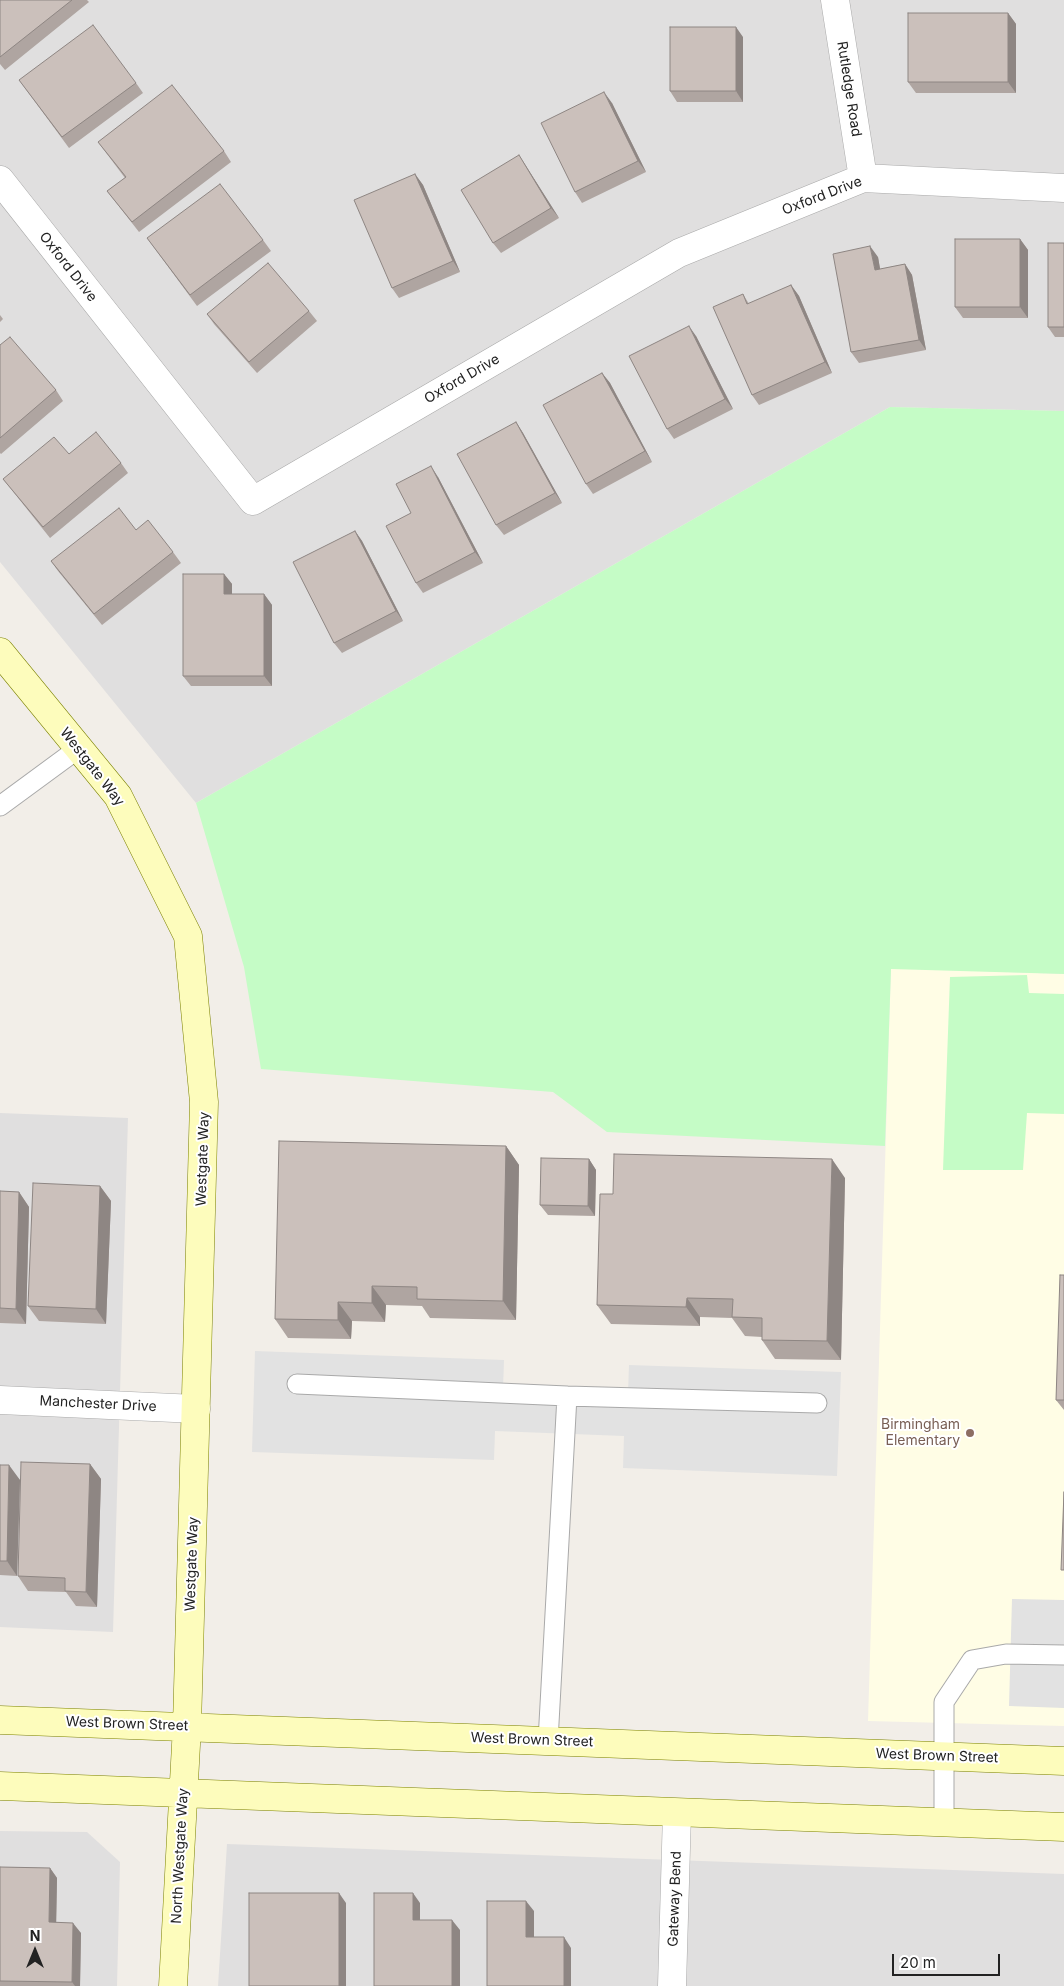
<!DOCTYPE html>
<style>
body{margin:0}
#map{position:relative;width:1064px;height:1986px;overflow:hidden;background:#f2eee8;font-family:Inter,sans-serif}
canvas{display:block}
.north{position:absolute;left:10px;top:1926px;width:50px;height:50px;-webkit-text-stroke:4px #fff;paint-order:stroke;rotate:0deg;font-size:14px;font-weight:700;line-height:20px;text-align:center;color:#222}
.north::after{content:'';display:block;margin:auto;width:18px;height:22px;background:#222;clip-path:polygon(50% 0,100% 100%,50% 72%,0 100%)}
.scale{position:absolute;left:892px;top:1954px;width:108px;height:22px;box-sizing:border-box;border:2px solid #222;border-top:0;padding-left:6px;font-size:15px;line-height:18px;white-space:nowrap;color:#222;-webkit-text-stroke:4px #fff;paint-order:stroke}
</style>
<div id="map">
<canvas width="1064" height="1986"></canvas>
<div class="north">N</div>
<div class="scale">20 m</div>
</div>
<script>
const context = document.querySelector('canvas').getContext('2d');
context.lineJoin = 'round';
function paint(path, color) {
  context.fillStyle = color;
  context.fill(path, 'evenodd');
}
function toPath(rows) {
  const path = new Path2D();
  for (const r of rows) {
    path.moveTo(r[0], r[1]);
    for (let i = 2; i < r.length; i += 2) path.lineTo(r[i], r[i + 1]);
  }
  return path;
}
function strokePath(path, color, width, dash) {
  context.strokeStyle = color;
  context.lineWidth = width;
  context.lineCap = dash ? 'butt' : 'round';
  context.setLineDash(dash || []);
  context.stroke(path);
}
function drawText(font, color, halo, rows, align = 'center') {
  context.font = font + ' Inter,sans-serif';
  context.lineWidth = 4;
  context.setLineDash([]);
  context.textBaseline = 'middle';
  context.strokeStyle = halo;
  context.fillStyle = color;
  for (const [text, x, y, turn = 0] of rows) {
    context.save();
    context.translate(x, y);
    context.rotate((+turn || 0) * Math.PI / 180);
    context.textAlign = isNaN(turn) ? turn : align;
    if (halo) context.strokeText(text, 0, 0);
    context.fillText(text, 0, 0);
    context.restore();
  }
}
const residential = toPath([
 [0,0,1064,0,1064,411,890,407,196,803,0,562],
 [0,1113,128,1118,113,1632,0,1627],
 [0,1831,87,1832,120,1862,117,1986,0,1986],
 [227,1844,1064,1874,1064,1986,218,1986]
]);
const education = toPath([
 [891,968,1064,974,1064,1726,868,1721]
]);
const park = toPath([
 [890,407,1064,411,1064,974,891,969,885,1146,607,1132,553,1092,261,1069,244,967,196,803],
 [1027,975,1029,993,1064,994,1064,1114,1027,1113,1023,1170,943,1170,950,977]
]);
const parking = toPath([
 [255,1351,504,1360,503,1389,628,1393,629,1365,841,1372,837,1476,623,1468,624,1436,495,1431,494,1460,252,1452],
 [1012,1599,1064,1600,1064,1708,1009,1706]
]);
const lane = toPath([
 [0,806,79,748],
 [297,1384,567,1396,817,1403],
 [548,1741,567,1396],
 [944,1822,944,1702,972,1660,1006,1654,1064,1655]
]);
const street = toPath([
 [835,0,863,178],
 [0,180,253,501,679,253,863,178,1064,188],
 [0,1400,196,1409],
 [672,1986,677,1813]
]);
const secondary = toPath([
 [0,652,118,796,188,936,204,1102,187,1726,173,1986],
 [0,1720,1064,1761],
 [0,1786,1064,1827]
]);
const wall = toPath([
 [0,0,87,0,89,2,5,70,0,64],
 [1008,13,1016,24,1016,93,916,93,908,82],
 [743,37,743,102,677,102,670,91],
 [19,80,136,83,143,93,69,148],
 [612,103,646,172,582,203,575,192],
 [98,142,224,151,231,162,139,232,107,191,125,178],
 [519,155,559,218,501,253,493,243],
 [415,174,423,185,460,272,399,298,392,288],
 [147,238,263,240,271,251,197,306],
 [1020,239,1028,250,1028,318,963,318,955,307],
 [1064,243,1064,337,1055,337,1048,327],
 [878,257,880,269,905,264,912,275,926,350,859,363,851,352],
 [791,285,799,296,832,373,759,405,752,395,743,294,749,304],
 [309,311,317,321,257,373,214,324,207,314],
 [0,315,3,319,0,322],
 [696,336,733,409,674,439,667,429],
 [0,345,56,390,63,401,1,454,0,453],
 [602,373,610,383,652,462,593,494,586,484],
 [516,422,523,433,562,503,504,535,496,525],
 [69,454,121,463,128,473,50,538,11,489,3,479],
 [438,477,483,563,423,593,416,583,411,513],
 [136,530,173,552,181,563,102,625,58,571,51,561],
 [355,531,362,541,403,621,342,653,334,643],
 [224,574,232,584,232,594,264,594,272,605,272,686,191,686,183,676],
 [506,1146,519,1165,516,1320,430,1318,422,1306,386,1305,385,1322,352,1321,351,1339,288,1338,275,1319],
 [589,1159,596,1170,595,1216,548,1215,540,1205],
 [845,1178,841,1360,775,1359,762,1340,762,1337,745,1336,732,1318,700,1317,700,1326,611,1324,597,1305,613,1194],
 [100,1186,111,1201,106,1324,39,1321,28,1306],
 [0,1191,19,1192,29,1207,26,1324,0,1323],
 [1064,1275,1064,1410,1056,1400],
 [90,1464,101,1479,97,1607,76,1606,66,1592,28,1591,18,1576],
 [0,1465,20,1480,17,1576,0,1575],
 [0,1867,50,1868,57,1878,56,1922,81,1933,80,1986,0,1986]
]);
const shadedWall = toPath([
 [1008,13,1016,24,1016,93,1008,82],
 [736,27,743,37,743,102,736,91],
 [604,92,612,103,646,172,638,161],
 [519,155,526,166,559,218,551,208],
 [415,174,423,185,460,272,453,261],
 [1020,239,1028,250,1028,318,1020,307],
 [870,246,878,257,882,280,875,270],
 [905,264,912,275,926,350,919,340],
 [791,285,799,296,832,373,825,362],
 [689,326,696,336,733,409,725,399],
 [602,373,610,383,652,462,645,451],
 [516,422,523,433,562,503,555,493],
 [431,466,438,477,483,563,475,552],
 [355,531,362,541,403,621,396,611],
 [224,574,232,584,232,605,224,594],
 [264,594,272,605,272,686,264,676],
 [506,1146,519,1165,516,1320,503,1301],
 [589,1159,596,1170,595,1216,588,1206],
 [832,1159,845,1178,841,1360,827,1341],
 [100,1186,111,1201,106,1324,96,1309],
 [19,1192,29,1207,26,1324,16,1309],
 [372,1286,386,1305,385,1322,372,1303],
 [687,1298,700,1317,700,1326,686,1307],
 [338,1302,352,1321,351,1339,338,1320],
 [90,1464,101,1479,97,1607,86,1592],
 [9,1465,20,1480,17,1576,7,1561],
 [50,1868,57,1878,56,1933,49,1922],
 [339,1893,346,1903,346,1986,339,1986],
 [413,1893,420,1903,420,1930,413,1920],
 [526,1901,534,1911,534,1948,526,1937],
 [452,1920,460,1930,460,1986,452,1986],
 [73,1923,81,1933,80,1986,75,1986,72,1982],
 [564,1937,571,1948,571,1986,564,1986]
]);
const building = toPath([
 [0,0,72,0,0,57,0,0],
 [908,13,1008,13,1008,82,908,82,908,13],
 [93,25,136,83,62,137,19,80,93,25],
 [670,27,736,27,736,91,670,91,670,27],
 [172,85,224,151,132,222,107,191,126,177,98,142,172,85],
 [604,92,638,161,575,192,541,123,604,92],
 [519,155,551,208,493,243,461,190,519,155],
 [415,174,453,261,392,288,354,200,415,174],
 [220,184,263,240,190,295,147,238,220,184],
 [955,239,1020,239,1020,307,955,307,955,239],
 [1048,243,1064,243,1064,327,1048,327,1048,243],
 [870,246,875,270,905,264,919,340,851,352,833,254,870,246],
 [268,263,309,311,249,362,207,314,268,263],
 [791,285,825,362,752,395,713,307,743,294,747,304,791,285],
 [689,326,725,399,667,429,629,356,689,326],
 [10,337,56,390,0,438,0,345,10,337],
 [602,373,645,451,586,484,543,405,602,373],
 [516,422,555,493,496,525,457,454,516,422],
 [96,432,121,463,43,527,3,479,54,437,69,454,96,432],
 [431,466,475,552,416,583,386,526,411,513,396,484,431,466],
 [119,508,136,530,148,520,173,552,94,614,51,561,119,508],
 [355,531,396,611,334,643,293,562,355,531],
 [183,574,224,574,224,594,264,594,264,676,183,676,183,574],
 [279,1141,506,1146,503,1301,417,1299,417,1287,372,1286,372,1303,338,1302,338,1320,275,1319,279,1141],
 [614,1154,832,1159,827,1341,762,1340,762,1318,732,1317,733,1299,687,1298,686,1307,597,1305,600,1194,613,1194,614,1154],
 [541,1158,589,1159,588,1206,540,1205,541,1158],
 [33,1183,100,1186,96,1309,28,1306,33,1183],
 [0,1191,19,1192,16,1309,0,1308,0,1191],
 [1060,1275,1064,1275,1064,1400,1056,1400,1060,1275],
 [21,1462,90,1464,86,1592,65,1591,65,1578,18,1576,21,1462],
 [0,1465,9,1465,7,1561,0,1561,0,1465],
 [1064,1492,1064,1570,1061,1570,1064,1492],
 [0,1867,50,1868,49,1922,73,1923,72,1982,0,1981,0,1867],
 [249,1893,339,1893,339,1986,249,1986,249,1893],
 [374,1893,413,1893,413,1920,452,1920,452,1986,374,1986,374,1893],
 [487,1901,526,1901,526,1937,564,1937,564,1986,487,1986,487,1901]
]);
const markers = [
 [970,1433,5,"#8d6e63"]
];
const streetNames = [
 ["Rutledge Road",849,89,81],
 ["Oxford Drive",822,196,-21],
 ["Oxford Drive",68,267,52],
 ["Oxford Drive",462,379,-30],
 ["Westgate Way",92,767,52],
 ["Westgate Way",203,1159,-88],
 ["Manchester Drive",98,1404,3],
 ["Westgate Way",192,1564,-88],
 ["West Brown Street",127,1724,2],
 ["West Brown Street",532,1740,2],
 ["West Brown Street",937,1756,2],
 ["North Westgate Way",180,1856,-87],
 ["Gateway Bend",675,1899,-88]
];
const educationNames = [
 ["Birmingham",960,1425],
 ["Elementary",960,1441]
];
paint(residential, '#e0dfdf');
paint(education, '#fffde5');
paint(park, '#c5fcc6');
paint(parking, '#e2e2e2');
strokePath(lane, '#a9a9a9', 21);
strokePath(street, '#a9a9a9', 29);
strokePath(secondary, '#7c8200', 29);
strokePath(lane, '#fff', 19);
strokePath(street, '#fff', 28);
strokePath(secondary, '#fdfcbc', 28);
paint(wall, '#afa5a1');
paint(shadedWall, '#8e8683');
paint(building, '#cbc0bb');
strokePath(building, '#8e8683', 1);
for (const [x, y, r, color] of markers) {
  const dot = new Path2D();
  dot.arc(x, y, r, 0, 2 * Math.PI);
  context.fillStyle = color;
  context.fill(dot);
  strokePath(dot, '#fff', 2);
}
drawText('14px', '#222', '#fff', streetNames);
drawText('14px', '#785e54', '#fff', educationNames, 'right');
</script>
